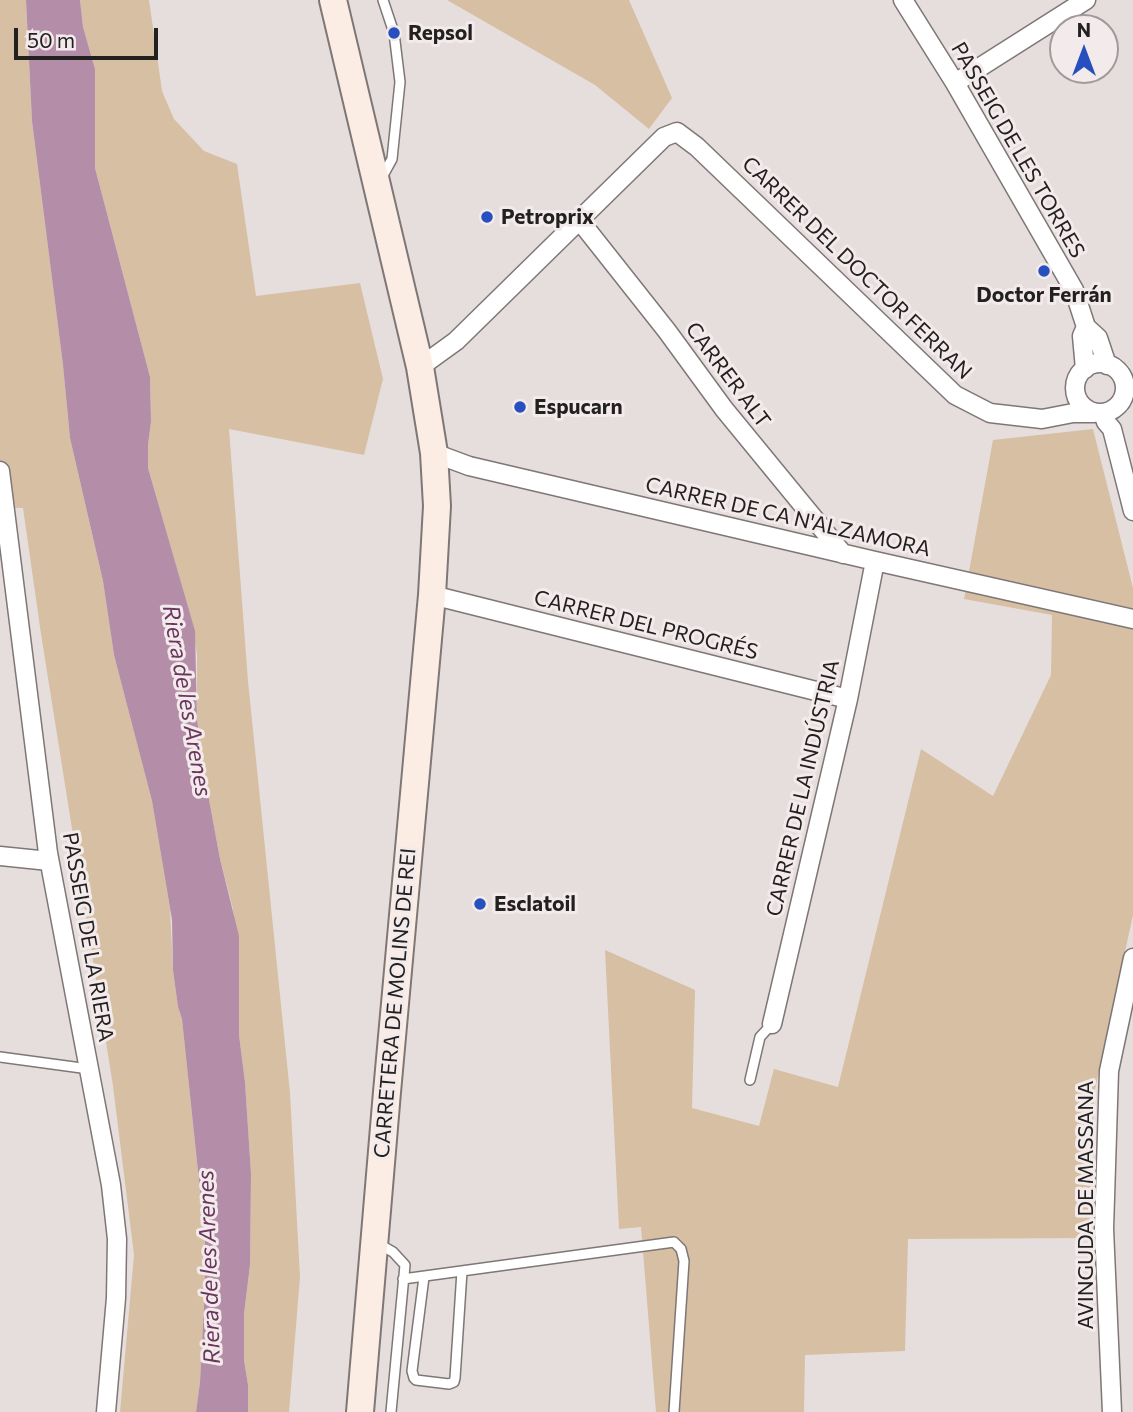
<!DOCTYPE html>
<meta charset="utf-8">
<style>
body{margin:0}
#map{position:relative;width:1133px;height:1412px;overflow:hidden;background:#e6dedd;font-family:Commissioner,sans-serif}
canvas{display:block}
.north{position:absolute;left:1049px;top:14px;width:70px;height:70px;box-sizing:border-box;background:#f3ebeb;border:2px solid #a09a9a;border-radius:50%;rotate:0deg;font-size:19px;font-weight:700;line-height:28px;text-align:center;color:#232020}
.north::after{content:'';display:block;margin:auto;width:24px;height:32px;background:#274fbd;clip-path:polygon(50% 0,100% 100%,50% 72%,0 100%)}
.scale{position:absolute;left:14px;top:28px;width:144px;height:32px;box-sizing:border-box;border:4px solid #232020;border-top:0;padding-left:9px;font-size:21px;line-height:24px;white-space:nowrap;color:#232020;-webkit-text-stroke:5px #f3ebeb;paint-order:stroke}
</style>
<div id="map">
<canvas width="1133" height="1412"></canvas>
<div class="north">N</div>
<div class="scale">50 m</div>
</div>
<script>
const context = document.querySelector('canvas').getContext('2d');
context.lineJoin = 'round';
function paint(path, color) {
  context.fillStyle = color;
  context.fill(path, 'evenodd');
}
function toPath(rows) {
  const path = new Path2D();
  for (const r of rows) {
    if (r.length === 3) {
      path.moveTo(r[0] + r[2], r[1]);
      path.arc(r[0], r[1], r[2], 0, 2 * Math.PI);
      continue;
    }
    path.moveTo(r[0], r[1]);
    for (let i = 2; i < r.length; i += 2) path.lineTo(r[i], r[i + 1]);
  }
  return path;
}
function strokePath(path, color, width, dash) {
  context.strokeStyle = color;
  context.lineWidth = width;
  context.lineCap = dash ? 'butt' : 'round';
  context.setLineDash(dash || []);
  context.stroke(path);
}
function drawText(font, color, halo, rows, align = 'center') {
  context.font = font + ' Commissioner,sans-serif';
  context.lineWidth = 6;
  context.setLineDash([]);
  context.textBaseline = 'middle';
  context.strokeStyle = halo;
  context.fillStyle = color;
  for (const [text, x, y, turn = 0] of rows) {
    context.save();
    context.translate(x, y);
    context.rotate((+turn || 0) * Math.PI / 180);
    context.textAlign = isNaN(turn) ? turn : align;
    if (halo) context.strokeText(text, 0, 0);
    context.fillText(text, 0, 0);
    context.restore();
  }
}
const green = toPath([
 [0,0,26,0,32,121,63,365,70,438,103,581,114,655,152,801,170,909,173,970,178,1007,182,1019,205,1238,205,1285,200,1382,196,1412,120,1412,134,1255,113,1086,41,634,23,508,0,508],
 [80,0,149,0,162,91,174,119,204,151,237,164,256,296,360,283,383,379,364,455,229,429,248,681,290,1093,300,1277,289,1412,248,1412,248,1385,244,1360,244,1314,250,1265,251,1174,245,1082,239,1035,233,909,220,859,203,767,197,719,197,654,191,619,148,468,148,445,151,422,150,377,95,168,95,69,83,27],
 [447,0,629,0,672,98,649,129,595,85],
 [1093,429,1133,588,1133,915,1094,1094,1089,1238,908,1239,905,1351,805,1355,804,1412,656,1412,641,1227,619,1229,605,950,695,990,692,1108,759,1126,774,1069,838,1087,921,749,993,796,1051,675,1052,615,964,599,993,440]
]);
const water = toPath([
 [26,0,80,0,83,27,95,69,95,168,150,377,151,422,148,445,148,468,195,631,197,719,203,767,220,859,239,936,239,1035,245,1082,251,1174,250,1265,244,1314,244,1360,248,1385,248,1412,196,1412,200,1382,205,1285,205,1238,182,1019,178,1007,173,970,172,920,152,801,114,655,103,581,70,438,63,365,32,121]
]);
const service = toPath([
 [381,179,392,159,400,82,394,33,383,0],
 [0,1057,89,1069],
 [750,1080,760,1037,772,1024],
 [377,1243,393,1252,405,1265,391,1412],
 [424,1277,412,1371,414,1378,416,1380,449,1384,454,1382,455,1378,462,1271],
 [403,1279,674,1242,681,1249,684,1261,674,1412]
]);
const minor = toPath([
 [903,0,955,83,1074,290,1086,327,1098,338,1107,365],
 [955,83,1086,0],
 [580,221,667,331,724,409,843,554],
 [1100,388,25],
 [420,367,456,341,664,137,677,132,697,147,955,395,990,413,1042,419,1073,413,1094,413],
 [1085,369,1082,336,1086,327],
 [1103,413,1106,422,1112,429,1133,511],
 [434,453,469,466,875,561,1133,619],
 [0,471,48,853,111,1185,117,1239,116,1298,106,1412],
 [432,595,848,699],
 [0,856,49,861],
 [772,1024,848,699,875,561],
 [1112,1412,1104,1229,1109,1071,1133,958]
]);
const secondary = toPath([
 [333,0,420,367,434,453,437,506,432,595,387,1092,360,1412]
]);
const markers = [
 [394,33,7,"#274fbd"],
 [487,217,7,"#274fbd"],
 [1044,271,7,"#274fbd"],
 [520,407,7,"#274fbd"],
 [480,904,7,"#274fbd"]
];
const poiNames = [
 ["Repsol",408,33],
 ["Petroprix",501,217],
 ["Doctor Ferrán",1044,295,"center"],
 ["Espucarn",534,407],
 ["Esclatoil",494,904]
];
const streetNames = [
 ["PASSEIG DE LES TORRES",1018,150,60],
 ["CARRER DEL DOCTOR FERRAN",857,268,44],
 ["CARRER ALT",728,375,53],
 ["CARRER DE CA N'ALZAMORA",788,517,13],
 ["CARRER DEL PROGRÉS",646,625,14],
 ["CARRER DE LA INDÚSTRIA",803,788,-77],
 ["PASSEIG DE LA RIERA",88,937,80],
 ["CARRETERA DE MOLINS DE REI",395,1003,-85],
 ["AVINGUDA DE MASSANA",1086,1205,-90]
];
const waterNames = [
 ["Riera de les Arenes",187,701,80],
 ["Riera de les Arenes",209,1267,-92]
];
paint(green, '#d6bfa3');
paint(water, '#b48da9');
strokePath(service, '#7e7776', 12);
strokePath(minor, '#7e7776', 21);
strokePath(secondary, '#7e7776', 30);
strokePath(service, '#fff', 9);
strokePath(minor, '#fff', 18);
strokePath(secondary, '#fbece4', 26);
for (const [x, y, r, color] of markers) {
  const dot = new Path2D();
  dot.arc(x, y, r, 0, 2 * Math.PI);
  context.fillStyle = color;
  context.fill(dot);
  strokePath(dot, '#f3ebeb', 2.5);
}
drawText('bold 21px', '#232020', '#f3ebeb', poiNames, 'left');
drawText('21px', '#232020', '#f3ebeb', streetNames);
drawText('italic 23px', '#6a365e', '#f3ebeb', waterNames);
</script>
